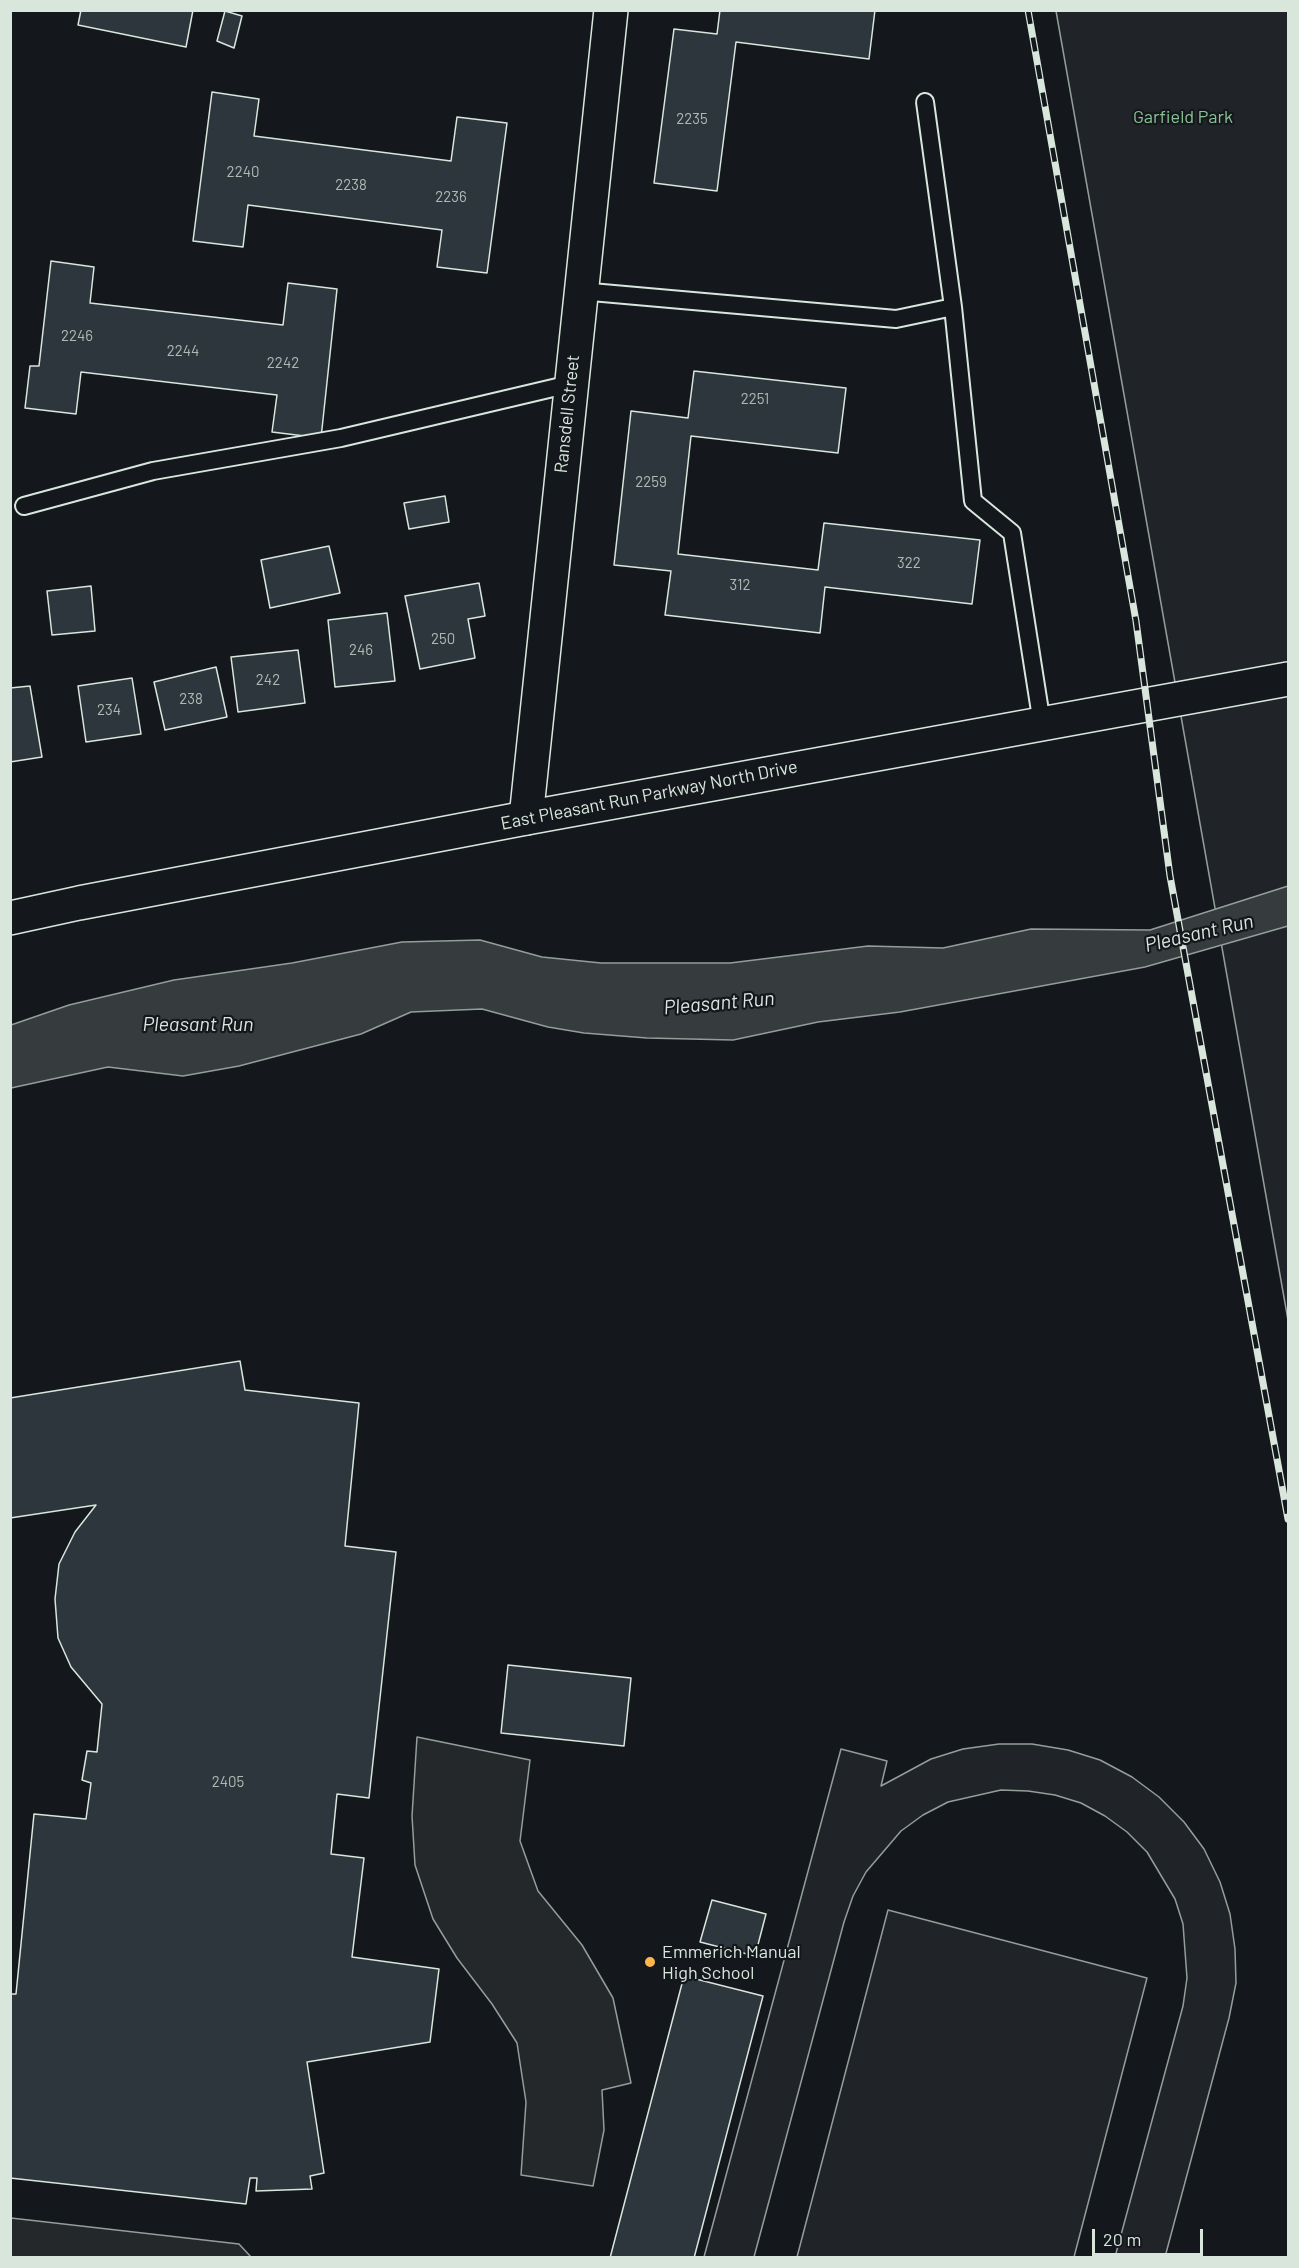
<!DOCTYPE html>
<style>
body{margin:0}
#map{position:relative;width:1299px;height:2268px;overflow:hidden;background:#14181c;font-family:Barlow,sans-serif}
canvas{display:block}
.frame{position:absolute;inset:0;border:12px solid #d8e6dc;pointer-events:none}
.scale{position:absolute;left:1092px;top:2229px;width:111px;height:27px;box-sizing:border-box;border:3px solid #d8e6dc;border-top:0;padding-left:8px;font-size:18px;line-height:21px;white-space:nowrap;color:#d8e6dc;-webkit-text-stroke:4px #14181c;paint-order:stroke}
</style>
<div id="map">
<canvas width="1299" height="2268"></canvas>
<div class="frame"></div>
<div class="scale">20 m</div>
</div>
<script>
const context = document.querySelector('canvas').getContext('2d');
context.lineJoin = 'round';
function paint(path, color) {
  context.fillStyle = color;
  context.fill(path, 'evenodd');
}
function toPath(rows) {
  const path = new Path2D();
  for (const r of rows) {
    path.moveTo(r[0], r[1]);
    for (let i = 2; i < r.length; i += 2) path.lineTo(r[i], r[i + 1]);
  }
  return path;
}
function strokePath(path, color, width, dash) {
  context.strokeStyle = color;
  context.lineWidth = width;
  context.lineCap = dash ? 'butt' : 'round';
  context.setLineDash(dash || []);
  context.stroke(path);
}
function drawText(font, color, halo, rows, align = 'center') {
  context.font = font + ' Barlow,sans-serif';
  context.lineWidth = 4.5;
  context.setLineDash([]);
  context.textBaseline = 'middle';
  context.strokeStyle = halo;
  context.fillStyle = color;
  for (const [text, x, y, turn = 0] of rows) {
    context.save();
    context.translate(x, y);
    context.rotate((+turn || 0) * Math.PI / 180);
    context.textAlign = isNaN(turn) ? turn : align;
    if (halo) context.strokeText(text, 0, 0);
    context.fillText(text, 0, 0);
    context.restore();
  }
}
const green = toPath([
 [1056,11,1288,11,1288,1320,1056,11],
 [999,1744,1032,1744,1068,1750,1100,1760,1132,1777,1159,1797,1184,1822,1204,1849,1220,1882,1230,1914,1235,1949,1236,1983,1229,2018,1165,2257,1115,2257,1183,2006,1187,1978,1183,1924,1175,1899,1147,1852,1127,1832,1105,1816,1081,1803,1055,1795,1028,1791,1001,1790,948,1802,923,1815,901,1831,866,1872,853,1896,844,1922,754,2257,704,2257,841,1749,887,1761,881,1786,931,1759,963,1749,999,1744],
 [888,1910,1147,1978,1074,2257,797,2257,888,1910]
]);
const parking = toPath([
 [417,1737,530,1760,520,1841,538,1891,582,1945,613,1998,631,2083,602,2090,604,2130,593,2186,521,2175,526,2102,517,2043,492,2004,457,1958,433,1919,415,1865,412,1816,417,1737],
 [11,2218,239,2244,251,2257,11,2257,11,2218]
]);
const water = toPath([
 [1288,886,1288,926,1145,967,900,1012,818,1022,733,1040,647,1038,584,1033,548,1027,482,1009,411,1012,361,1034,239,1066,183,1076,108,1067,11,1088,11,1025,69,1005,174,980,292,963,402,942,480,940,542,957,601,963,730,963,868,946,943,948,1031,929,1150,930,1288,886]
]);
const building = toPath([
 [81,10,193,10,186,47,78,25,81,10],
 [720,10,875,10,869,59,736,42,717,191,654,183,674,29,717,34,720,10],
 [225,11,242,16,234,48,217,41,225,11],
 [212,92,259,99,254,136,451,161,457,117,507,123,487,273,437,267,442,230,248,205,243,247,193,241,212,92],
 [51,261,94,267,90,303,283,325,288,283,337,289,321,438,272,432,277,395,81,372,76,414,25,408,30,366,39,366,51,261],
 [694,371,846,388,838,453,691,436,678,554,818,570,824,523,980,540,972,604,825,587,820,633,665,615,671,571,614,565,631,411,688,418,694,371],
 [445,496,449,522,409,529,404,503,445,496],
 [329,546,340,593,270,608,261,560,329,546],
 [479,583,485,616,468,619,475,658,420,669,405,596,479,583],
 [91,586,95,631,52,635,47,591,91,586],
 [387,613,395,681,335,687,328,620,387,613],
 [298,650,305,703,238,712,231,657,298,650],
 [216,667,227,717,165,730,154,682,216,667],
 [132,678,141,734,86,742,78,686,132,678],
 [30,686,42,757,10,762,10,688,30,686],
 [240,1361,245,1390,359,1403,345,1546,396,1552,369,1798,337,1794,331,1854,364,1858,352,1957,439,1969,430,2042,307,2062,324,2173,310,2176,312,2189,256,2191,257,2178,250,2178,246,2204,10,2178,10,1994,16,1994,34,1814,86,1819,91,1783,82,1780,87,1751,97,1752,102,1704,71,1667,58,1638,55,1599,59,1564,75,1532,96,1505,10,1518,10,1398,240,1361],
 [508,1665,631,1678,624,1746,501,1733,508,1665],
 [712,1900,766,1914,755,1956,700,1942,712,1900],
 [684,1976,763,1996,694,2258,610,2258,684,1976]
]);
const service = toPath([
 [925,102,953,307],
 [580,291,896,319,953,307,973,501,1012,533,1042,724],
 [24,506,153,471,341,438,570,384]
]);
const minor = toPath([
 [526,818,611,10]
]);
const tertiary = toPath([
 [10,918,79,903,526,818,1288,679]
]);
const rail = toPath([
 [1028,10,1136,621,1170,876,1288,1519]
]);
const markers = [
 [650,1962,6,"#ffb74d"]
];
const numberNames = [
 ["2235",692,119],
 ["2240",243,172],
 ["2238",351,185],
 ["2236",451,197],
 ["2246",77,336],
 ["2244",183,351],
 ["2242",283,363],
 ["2251",755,399],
 ["2259",651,482],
 ["322",909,563],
 ["312",740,585],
 ["250",443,639],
 ["246",361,650],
 ["242",268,680],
 ["238",191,699],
 ["234",109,710],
 ["2405",228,1782]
];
const parkNames = [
 ["Garfield Park",1183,117]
];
const streetNames = [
 ["Ransdell Street",567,414,-84],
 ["East Pleasant Run Parkway North Drive",649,795,-11]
];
const poiNames = [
 ["Emmerich Manual",662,1952],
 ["High School",662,1973]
];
const waterNames = [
 ["Pleasant Run",1199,933,-13],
 ["Pleasant Run",719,1003,-5],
 ["Pleasant Run",198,1024]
];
paint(green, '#202428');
strokePath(green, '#939e99', 1.5);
paint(parking, '#24282b');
strokePath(parking, '#939e99', 1.5);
paint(water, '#363b3e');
strokePath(water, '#939e99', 1.5);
paint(building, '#2c363c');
strokePath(building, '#d8e6dc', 1.5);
strokePath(service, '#d8e6dc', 20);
strokePath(minor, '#d8e6dc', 36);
strokePath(tertiary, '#d8e6dc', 36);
strokePath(service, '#14181c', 16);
strokePath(minor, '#14181c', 33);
strokePath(tertiary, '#14181c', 33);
strokePath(rail, '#d8e6dc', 7);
strokePath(rail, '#14181c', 4.5, [14]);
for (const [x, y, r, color] of markers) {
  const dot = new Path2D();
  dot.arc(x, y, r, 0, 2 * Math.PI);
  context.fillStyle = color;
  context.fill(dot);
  strokePath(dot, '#14181c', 2);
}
drawText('15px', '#adbab4', null, numberNames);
drawText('18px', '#8ac095', '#14181c', parkNames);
drawText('18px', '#d8e6dc', '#14181c', streetNames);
drawText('18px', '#d8e6dc', '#14181c', poiNames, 'left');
drawText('italic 20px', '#d8e6dc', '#14181c', waterNames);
</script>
